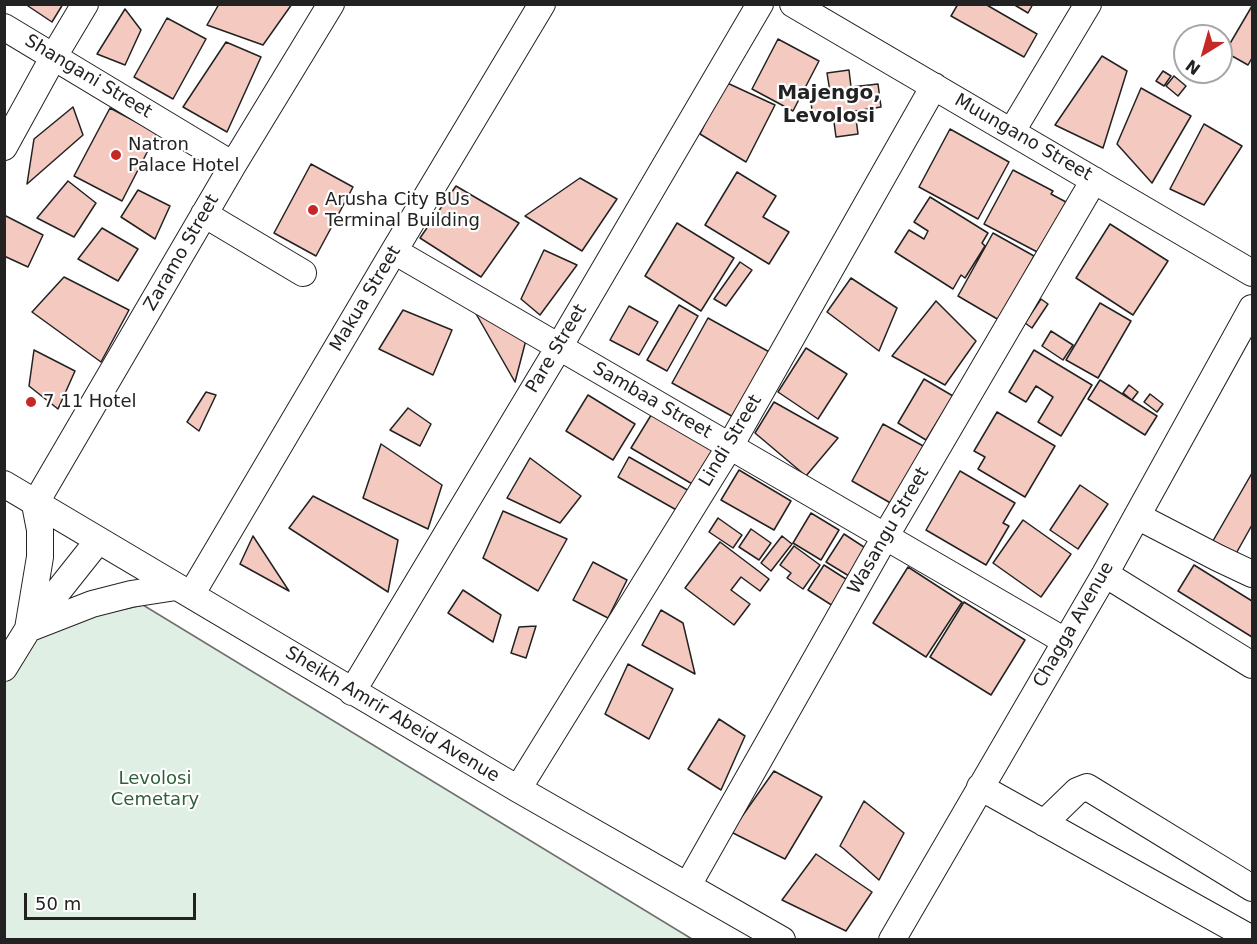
<!DOCTYPE html>
<style>
body{margin:0}
#map{position:relative;width:1257px;height:944px;overflow:hidden;background:#fff;font-family:"DejaVu Sans",sans-serif}
canvas{display:block}
.frame{position:absolute;inset:0;border:6px solid #222;pointer-events:none}
.north{position:absolute;left:1173px;top:24px;width:60px;height:60px;box-sizing:border-box;background:#fff;border:2px solid #a7a7a7;border-radius:50%;rotate:217deg;font-size:16px;font-weight:700;line-height:24px;text-align:center;color:#222}
.north::after{content:'';display:block;margin:auto;width:21px;height:27px;background:#c62828;clip-path:polygon(50% 0,100% 100%,50% 72%,0 100%)}
.scale{position:absolute;left:24px;top:893px;width:172px;height:27px;box-sizing:border-box;border:3px solid #222;border-top:0;padding-left:8px;font-size:18px;line-height:21px;white-space:nowrap;color:#222;-webkit-text-stroke:4px #fff;paint-order:stroke}
</style>
<div id="map">
<canvas width="1257" height="944"></canvas>
<div class="frame"></div>
<div class="north">N</div>
<div class="scale">50 m</div>
</div>
<script>
const context = document.querySelector('canvas').getContext('2d');
context.lineJoin = 'round';
function paint(path, color) {
  context.fillStyle = color;
  context.fill(path, 'evenodd');
}
function toPath(rows) {
  const path = new Path2D();
  for (const r of rows) {
    path.moveTo(r[0], r[1]);
    for (let i = 2; i < r.length; i += 2) path.lineTo(r[i], r[i + 1]);
  }
  return path;
}
function strokePath(path, color, width, dash) {
  context.strokeStyle = color;
  context.lineWidth = width;
  context.lineCap = dash ? 'butt' : 'round';
  context.setLineDash(dash || []);
  context.stroke(path);
}
function drawText(font, color, halo, rows, align = 'center') {
  context.font = font + ' "DejaVu Sans",sans-serif';
  context.lineWidth = 4.5;
  context.setLineDash([]);
  context.textBaseline = 'middle';
  context.strokeStyle = halo;
  context.fillStyle = color;
  for (const [text, x, y, turn = 0] of rows) {
    context.save();
    context.translate(x, y);
    context.rotate((+turn || 0) * Math.PI / 180);
    context.textAlign = isNaN(turn) ? turn : align;
    if (halo) context.strokeText(text, 0, 0);
    context.fillText(text, 0, 0);
    context.restore();
  }
}
const green = toPath([
 [143,605,692,939,5,940,5,668,26,631,143,605]
]);
const building = toPath([
 [25,4,63,4,52,22,25,4],
 [219,4,292,4,263,45,207,25,219,4],
 [958,4,985,4,1037,34,1024,57,951,16,958,4],
 [1013,4,1033,4,1028,13,1013,4],
 [1252,6,1252,58,1248,65,1225,52,1252,6],
 [125,9,141,30,125,65,97,54,125,9],
 [167,18,206,39,173,99,134,77,167,18],
 [778,39,819,61,793,111,752,89,778,39],
 [226,42,261,57,227,132,183,107,226,42],
 [1102,56,1127,71,1103,148,1055,125,1102,56],
 [849,70,851,87,878,84,881,107,855,111,858,134,836,137,833,115,813,118,810,95,830,92,827,73,849,70],
 [1163,71,1171,76,1164,86,1156,81,1163,71],
 [1174,76,1186,86,1178,96,1166,86,1174,76],
 [725,82,775,105,746,162,700,134,725,82],
 [1141,88,1191,116,1152,183,1117,144,1141,88],
 [73,107,83,135,27,184,34,139,73,107],
 [110,108,157,133,122,201,74,176,110,108],
 [1204,124,1242,146,1204,205,1170,189,1204,124],
 [950,129,1009,162,978,219,919,187,950,129],
 [311,164,353,187,316,256,274,233,311,164],
 [1013,170,1053,191,1051,194,1066,202,1058,217,1043,255,984,224,1013,170],
 [737,172,776,196,763,217,789,232,769,264,705,225,737,172],
 [580,178,617,199,582,251,525,216,580,178],
 [68,181,96,203,74,237,37,218,68,181],
 [456,186,519,223,481,277,420,238,456,186],
 [138,190,170,206,155,239,121,217,138,190],
 [930,197,988,233,982,243,985,246,965,278,961,275,953,289,895,252,909,230,924,239,928,231,914,222,930,197],
 [4,215,43,235,28,267,4,256,4,215],
 [677,223,734,258,701,311,645,276,677,223],
 [1110,224,1168,261,1133,315,1076,278,1110,224],
 [102,228,138,249,118,281,78,259,102,228],
 [993,233,1034,256,999,320,958,296,993,233],
 [544,250,577,265,540,315,521,299,544,250],
 [740,262,752,270,726,306,714,299,740,262],
 [64,277,129,310,101,362,32,312,64,277],
 [851,278,897,308,879,351,827,312,851,278],
 [1041,299,1048,304,1032,328,1025,323,1041,299],
 [936,301,976,341,945,385,892,356,936,301],
 [1100,303,1131,321,1098,378,1066,360,1100,303],
 [679,305,698,316,667,371,647,360,679,305],
 [629,306,658,322,639,355,610,340,629,306],
 [403,310,452,330,433,375,379,349,403,310],
 [475,312,526,340,515,382,475,312],
 [708,318,773,354,737,419,672,383,708,318],
 [1051,331,1073,345,1063,360,1042,346,1051,331],
 [806,348,847,374,818,419,778,392,806,348],
 [34,350,75,371,58,409,29,386,34,350],
 [1034,350,1092,385,1061,436,1038,422,1053,397,1036,386,1026,402,1009,392,1034,350],
 [924,379,953,396,926,440,898,423,924,379],
 [1100,380,1157,416,1145,435,1088,399,1100,380],
 [1129,385,1138,392,1132,400,1123,393,1129,385],
 [206,392,216,395,199,431,187,422,206,392],
 [1150,394,1163,404,1157,412,1144,402,1150,394],
 [588,395,635,424,613,460,566,431,588,395],
 [774,402,838,438,806,476,755,433,774,402],
 [408,408,431,424,420,446,390,430,408,408],
 [653,412,715,449,694,485,631,448,653,412],
 [997,412,1055,446,1025,497,978,469,985,457,974,451,997,412],
 [883,424,925,447,894,505,852,481,883,424],
 [381,444,442,485,428,529,363,498,381,444],
 [629,457,691,492,680,512,618,477,629,457],
 [530,458,581,496,560,523,507,498,530,458],
 [739,470,791,501,774,530,721,500,739,470],
 [960,471,1015,503,1003,523,1009,526,986,565,926,530,960,471],
 [1252,473,1252,525,1233,559,1210,546,1252,473],
 [1080,485,1108,504,1078,549,1050,530,1080,485],
 [313,496,398,540,388,592,289,528,313,496],
 [503,511,567,539,538,591,483,558,503,511],
 [811,513,839,530,821,560,793,543,811,513],
 [718,518,742,535,733,548,709,532,718,518],
 [1023,520,1071,554,1041,597,993,563,1023,520],
 [751,529,771,543,759,560,739,547,751,529],
 [844,534,867,549,849,576,826,562,844,534],
 [253,536,289,591,240,564,253,536],
 [782,536,792,544,771,571,761,563,782,536],
 [720,542,769,579,760,591,741,577,731,590,750,604,734,625,685,588,720,542],
 [794,546,820,565,803,589,787,578,791,573,780,565,794,546],
 [593,562,627,580,608,618,573,600,593,562],
 [824,565,849,581,833,606,808,590,824,565],
 [1194,565,1252,601,1252,637,1178,591,1194,565],
 [908,567,962,602,926,657,873,623,908,567],
 [463,590,501,615,493,642,448,613,463,590],
 [964,602,1025,640,991,695,930,657,964,602],
 [661,610,683,623,695,674,642,645,661,610],
 [536,626,526,658,511,653,519,627,536,626],
 [628,664,673,689,649,739,605,714,628,664],
 [719,719,745,736,721,790,688,769,719,719],
 [774,771,822,797,785,859,731,832,774,771],
 [864,801,904,833,879,880,844,849,840,846,864,801],
 [816,854,872,892,846,931,782,900,816,854]
]);
const minor = toPath([
 [793,4,1252,273],
 [4,27,233,165],
 [1012,131,1088,4],
 [4,147,54,56,85,4],
 [204,214,303,273],
 [394,251,1065,641],
 [4,484,518,789,782,940],
 [1137,516,1218,558,1252,574],
 [1105,574,1252,665],
 [191,595,394,251,542,4],
 [33,627,92,604,131,594,176,587],
 [28,629,40,557,40,530,35,504,233,165,331,4],
 [4,668,28,629,98,541],
 [352,692,559,347,760,4],
 [980,787,1252,939],
 [518,789,730,446,934,86],
 [1044,823,1077,791,1087,787,1252,888],
 [688,885,885,537,1094,180],
 [892,940,1105,574,1252,308]
]);
const markers = [
 [116,155,6,"#c62828"],
 [313,210,6,"#c62828"],
 [31,402,6,"#c62828"]
];
const streetNames = [
 ["Shangani Street",88,77,31],
 ["Muungano Street",1023,138,30],
 ["Zaramo Street",182,253,-60],
 ["Makua Street",366,299,-59],
 ["Pare Street",557,349,-59],
 ["Sambaa Street",652,401,30],
 ["Lindi Street",731,441,-59],
 ["Wasangu Street",889,531,-60],
 ["Chagga Avenue",1074,625,-60],
 ["Sheikh Amrir Abeid Avenue",392,715,31]
];
const poiNames = [
 ["Natron",128,145],
 ["Palace Hotel",128,166],
 ["Arusha City BUs",325,200],
 ["Terminal Building",325,221],
 ["7 11 Hotel",43,402]
];
const parkNames = [
 ["Levolosi",155,779],
 ["Cemetary",155,800]
];
const neighbourhoodNames = [
 ["Majengo,",829,94],
 ["Levolosi",829,117]
];
paint(green, '#e0efe3');
strokePath(green, '#6f6f6f', 1.5);
paint(building, '#f3c9c0');
strokePath(building, '#222', 1.5);
strokePath(minor, '#222', 28);
strokePath(minor, '#fff', 26);
for (const [x, y, r, color] of markers) {
  const dot = new Path2D();
  dot.arc(x, y, r, 0, 2 * Math.PI);
  context.fillStyle = color;
  context.fill(dot);
  strokePath(dot, '#fff', 2);
}
drawText('18px', '#222', '#fff', streetNames);
drawText('18px', '#222', '#fff', poiNames, 'left');
drawText('18px', '#2f5e38', '#fff', parkNames);
drawText('bold 20px', '#222', '#fff', neighbourhoodNames);
</script>
